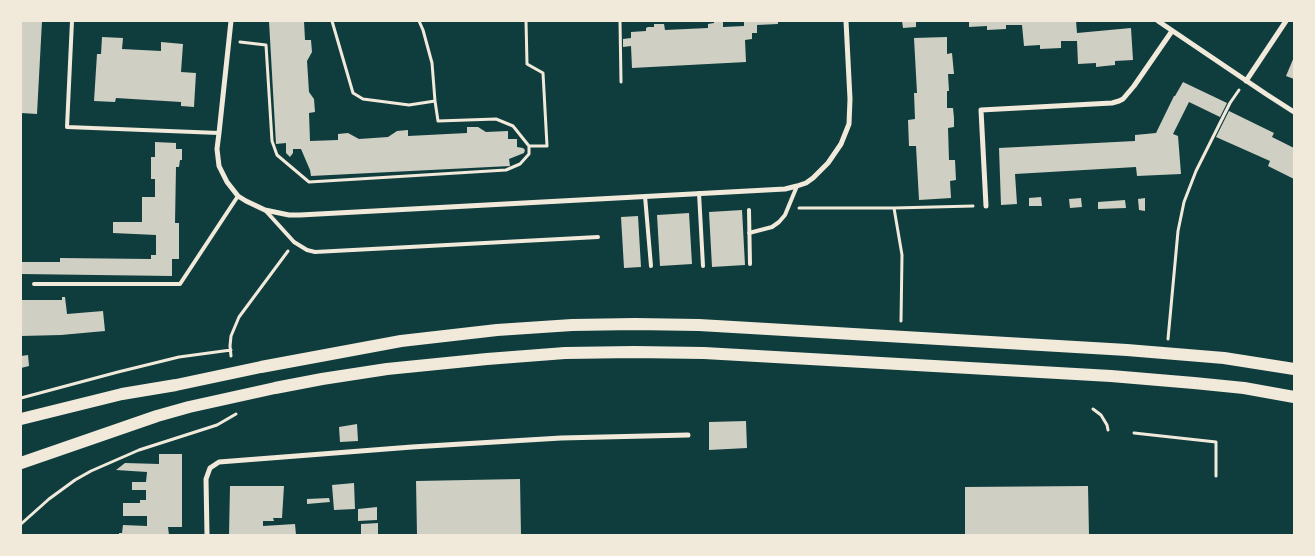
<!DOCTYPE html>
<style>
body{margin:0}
#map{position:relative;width:1315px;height:556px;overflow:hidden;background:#0f3d3e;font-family:Barlow,sans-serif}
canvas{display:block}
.frame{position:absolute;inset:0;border:22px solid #f1e9da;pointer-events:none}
</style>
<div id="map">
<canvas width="1315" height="556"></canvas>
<div class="frame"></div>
</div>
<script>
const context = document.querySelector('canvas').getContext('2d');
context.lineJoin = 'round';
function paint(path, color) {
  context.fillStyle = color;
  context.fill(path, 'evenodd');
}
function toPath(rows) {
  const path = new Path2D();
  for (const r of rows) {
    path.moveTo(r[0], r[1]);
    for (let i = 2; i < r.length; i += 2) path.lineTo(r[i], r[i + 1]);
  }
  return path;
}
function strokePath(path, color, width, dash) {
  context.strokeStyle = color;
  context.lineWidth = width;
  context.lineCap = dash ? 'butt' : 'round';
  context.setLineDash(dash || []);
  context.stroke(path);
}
const building = toPath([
 [21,21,42,21,37,114,21,113],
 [269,21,304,21,305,40,311,40,312,52,307,61,309,92,314,99,315,112,309,113,310,141,338,140,338,134,348,133,359,139,388,137,397,131,408,130,408,136,467,133,467,127,478,127,486,132,508,131,508,139,517,139,517,147,523,148,525,150,524,153,509,159,510,166,311,176,310,170,301,149,293,149,293,153,290,157,286,153,286,143,276,144],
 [714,21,723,21,723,27,744,26,744,21,778,21,778,24,757,25,757,33,752,33,752,39,745,40,746,62,632,68,631,46,623,47,623,39,631,38,631,32,646,31,646,28,648,27,654,27,654,24,664,24,665,30,708,28,708,24,714,23],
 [902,21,916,21,916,27,903,28],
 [969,21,1076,21,1077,33,1131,28,1133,60,1115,61,1115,65,1105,66,1096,67,1096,63,1078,64,1077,41,1061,41,1061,48,1040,49,1040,45,1024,46,1022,25,1006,25,1006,29,987,30,987,26,969,27],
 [102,37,123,38,122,49,161,51,161,42,183,44,181,72,196,73,194,107,181,106,181,102,116,98,115,102,94,101,97,54,101,54],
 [947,37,947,54,952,53,954,74,948,74,949,91,947,91,947,108,953,108,954,118,954,127,948,128,949,160,955,160,956,180,950,181,951,198,919,200,916,146,909,146,908,120,915,119,914,93,917,93,914,38],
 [1294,57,1294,79,1286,76],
 [1183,82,1227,103,1220,117,1189,102,1173,134,1178,136,1181,174,1137,176,1136,167,1015,174,1017,204,1001,205,999,148,1135,141,1135,135,1156,133,1174,96,1175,96],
 [1229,111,1274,133,1272,137,1294,148,1294,179,1268,166,1270,161,1216,137],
 [155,142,176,143,176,149,182,149,182,160,180,160,179,167,176,167,175,223,179,223,179,259,172,259,172,276,21,274,21,262,60,262,60,258,151,259,151,255,156,255,156,235,113,233,113,222,142,222,142,197,155,197,155,179,151,179,151,157,155,157],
 [1041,197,1042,206,1029,206,1029,198],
 [1081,198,1082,207,1070,208,1069,199],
 [1145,198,1145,211,1139,210,1138,199],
 [1125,200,1126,208,1098,209,1098,202],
 [742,210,745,265,712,267,709,212],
 [689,213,692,264,660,266,657,215],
 [638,216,641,267,624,268,621,217],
 [62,297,65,297,67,314,103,311,105,331,61,335,21,336,21,300,62,300],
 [28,355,29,366,21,368,21,356],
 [746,421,747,448,709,450,709,422],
 [357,424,358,441,340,442,339,427],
 [159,454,182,454,182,527,168,527,169,535,119,535,119,533,122,533,123,525,147,526,147,516,123,516,123,503,140,503,140,500,146,500,146,490,132,490,132,482,146,482,147,472,116,470,125,463,159,464],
 [520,479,521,535,417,535,416,481],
 [354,483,355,509,334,510,332,485],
 [230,486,284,486,282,518,273,518,274,521,263,521,263,526,295,524,296,535,229,535],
 [1088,486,1089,535,965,535,965,487],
 [329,498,330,502,307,504,307,499],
 [377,507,377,520,358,521,358,509],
 [378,523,378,535,361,535,361,524]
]);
const path = toPath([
 [332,21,353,93,363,99,409,105,435,101,432,63,423,30,419,21],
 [526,21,527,64,543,73,547,146,529,146],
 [620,21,621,82],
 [240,42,266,45,272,141,277,155,309,182,506,170,520,164,529,154,529,146,513,126,496,119,438,121,435,101],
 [799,208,894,208,902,255,901,321],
 [894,208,973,206],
 [1168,339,1178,231,1184,202,1196,171,1230,103,1239,90],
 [231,356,230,346,231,336,239,317,288,251],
 [21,398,118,372,179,357,231,350],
 [1093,409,1101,415,1107,425,1108,430],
 [1134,433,1216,442,1216,476],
 [21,524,49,499,75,480,91,471,139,450,217,425,236,414]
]);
const service = toPath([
 [72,21,67,127,219,133],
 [699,193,703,266],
 [645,196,651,266],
 [265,210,294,242,307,250,315,252,598,237],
 [749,210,750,264],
 [749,233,772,227,779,222,785,215,797,186],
 [34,284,180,284,238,196]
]);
const minor = toPath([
 [231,21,219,133,217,149,219,166,227,182,238,196,246,201,265,210,289,215,300,215,785,189,797,186,806,183,813,178,828,163,841,144,849,124,850,99,846,21],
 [1158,21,1266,94,1294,112],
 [1246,81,1286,21],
 [986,206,981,110,1112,103,1119,101,1123,99,1134,86,1172,31],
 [207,535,206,479,210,468,219,462,412,447,561,438,688,435]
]);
const primary = toPath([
 [21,419,122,394,176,385,261,367,401,341,497,330,572,325,635,324,699,325,1127,350,1224,358,1294,369],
 [21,463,157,416,189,407,275,388,322,379,387,369,487,359,565,353,634,352,704,353,1111,376,1194,383,1244,388,1294,397]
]);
paint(building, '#cfcfc3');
strokePath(path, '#f1e9da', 3);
strokePath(service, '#f1e9da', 4);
strokePath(minor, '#f1e9da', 5);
strokePath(primary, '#f1e9da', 12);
</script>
